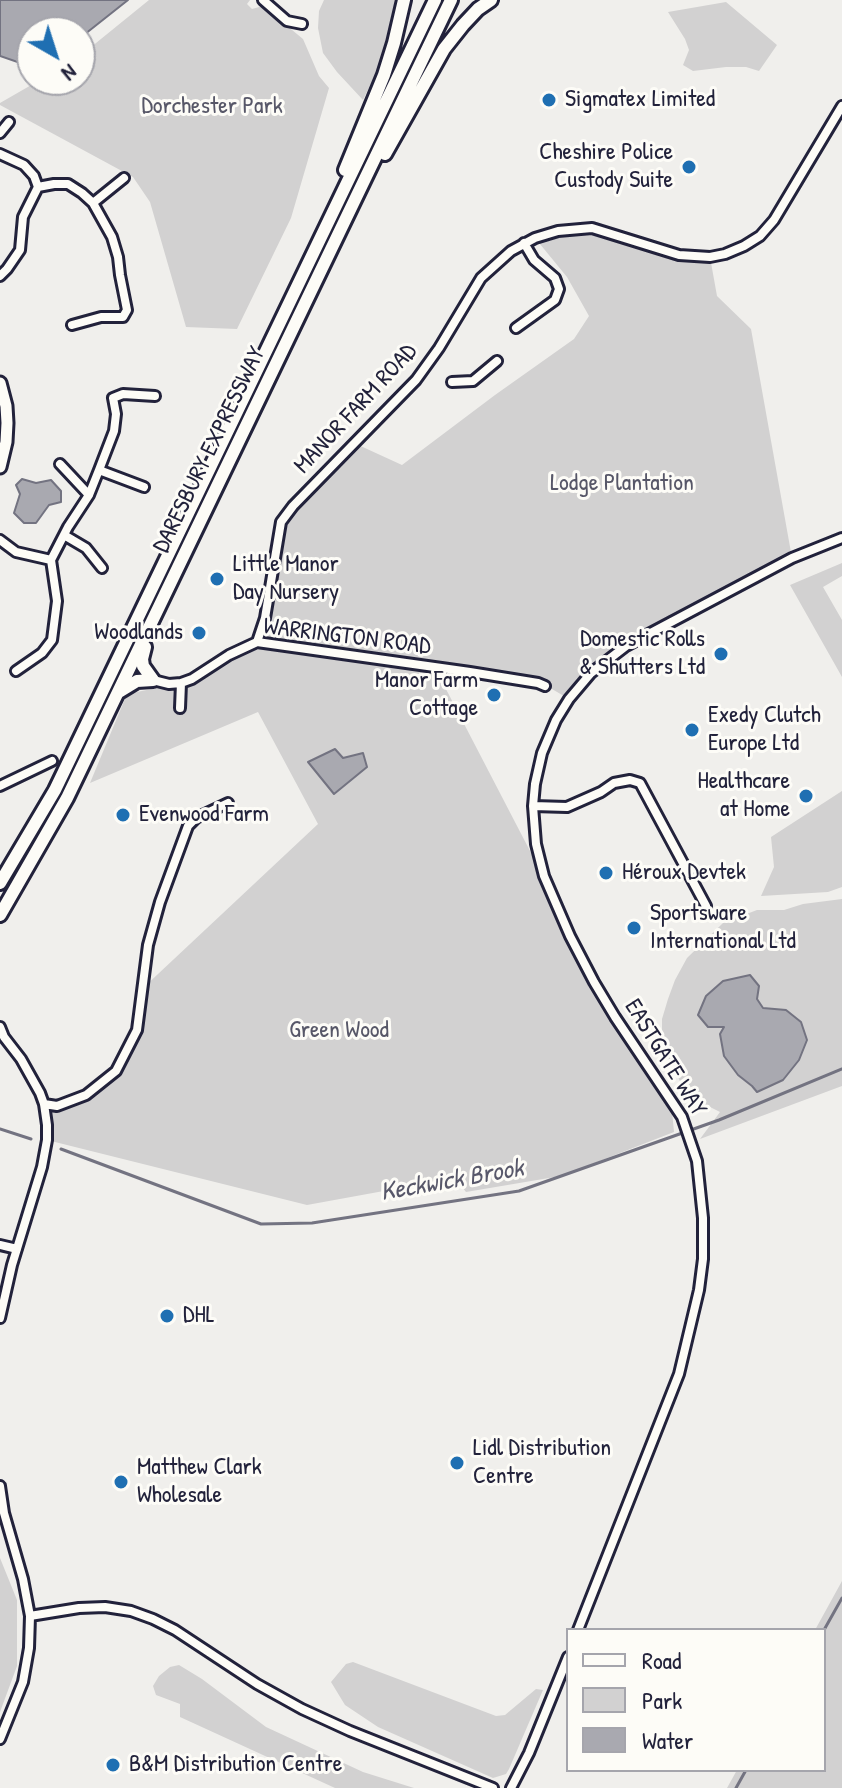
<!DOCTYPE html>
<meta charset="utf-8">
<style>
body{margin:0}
#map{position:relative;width:842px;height:1788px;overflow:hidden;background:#f0efec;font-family:"Patrick Hand",sans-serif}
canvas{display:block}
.legend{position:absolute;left:566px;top:1628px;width:260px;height:144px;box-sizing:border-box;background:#fdfcf7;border:2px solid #a5a5ac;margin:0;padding:10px 14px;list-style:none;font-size:24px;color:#22223b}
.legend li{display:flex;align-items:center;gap:16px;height:40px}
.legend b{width:40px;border:2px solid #a5a5ac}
.north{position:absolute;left:16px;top:16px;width:80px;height:80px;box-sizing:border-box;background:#fdfcf7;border:2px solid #a5a5ac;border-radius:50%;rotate:141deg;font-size:22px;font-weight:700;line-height:32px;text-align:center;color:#22223b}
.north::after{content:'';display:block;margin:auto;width:28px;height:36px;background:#1f6fb2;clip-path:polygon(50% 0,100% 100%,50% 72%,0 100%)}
</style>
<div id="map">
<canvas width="842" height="1788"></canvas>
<ul class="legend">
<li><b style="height:10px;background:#fdfcf7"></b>Road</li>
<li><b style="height:22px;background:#d2d1d1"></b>Park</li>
<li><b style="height:22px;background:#a9a9b0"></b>Water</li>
</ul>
<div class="north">N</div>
</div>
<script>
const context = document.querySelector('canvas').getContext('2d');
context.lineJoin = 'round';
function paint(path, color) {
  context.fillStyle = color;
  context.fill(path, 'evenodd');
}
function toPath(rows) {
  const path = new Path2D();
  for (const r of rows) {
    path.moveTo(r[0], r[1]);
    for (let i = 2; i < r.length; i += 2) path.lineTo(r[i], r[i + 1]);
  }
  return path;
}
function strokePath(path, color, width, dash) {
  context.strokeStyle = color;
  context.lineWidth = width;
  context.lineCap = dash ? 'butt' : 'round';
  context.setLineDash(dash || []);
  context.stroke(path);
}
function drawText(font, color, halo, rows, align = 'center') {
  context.font = font + ' "Patrick Hand",sans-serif';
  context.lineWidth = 6;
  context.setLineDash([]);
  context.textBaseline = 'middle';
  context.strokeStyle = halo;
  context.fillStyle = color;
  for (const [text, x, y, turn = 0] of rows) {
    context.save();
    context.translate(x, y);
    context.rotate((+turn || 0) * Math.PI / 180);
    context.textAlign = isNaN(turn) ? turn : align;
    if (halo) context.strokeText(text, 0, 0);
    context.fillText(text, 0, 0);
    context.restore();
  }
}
const green = toPath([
 [149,0,250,0,247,4,252,9,263,6,303,39,319,76,329,88,291,218,237,329,186,327,150,202,133,177,0,105,0,103,40,80,80,80,80,56],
 [324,0,395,0,389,36,378,69,363,100,337,72,323,53,318,28,319,11],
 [726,2,777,45,759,71,746,67,726,67,693,71,683,65,689,50,685,39,668,12],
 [592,228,679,255,710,257,717,296,751,329,792,558,626,646,591,673,569,699,552,689,434,666,543,876,570,936,671,1101,674,1132,561,1176,466,1192,455,1178,307,1205,47,1140,44,1104,57,1106,86,1095,116,1071,137,1030,142,989,318,824,258,712,90,783,127,694,181,683,257,642,274,557,293,506,354,443,402,465,495,395,574,339,589,316,567,277,535,238],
 [842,563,842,576,823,587,842,620,842,677,790,585],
 [842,791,842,887,828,892,761,896,774,867,771,837],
 [842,899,842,1086,700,1139,720,1112,700,1102,683,1087,666,1054,662,1033,662,1019,668,999,675,980,687,958,723,923,757,910,784,910,803,904],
 [0,1558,17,1600,17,1666,0,1712],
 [842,1581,842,1788,727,1788,737,1770,824,1770,824,1630,815,1630],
 [353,1662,496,1716,505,1715,536,1689,543,1690,509,1769,506,1774,493,1778,378,1727,345,1705,331,1682,346,1664],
 [179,1665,202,1679,266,1727,363,1772,414,1788,335,1788,180,1717,180,1704,156,1695,153,1686,159,1676,170,1667]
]);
const water = toPath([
 [0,0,128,0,80,38,80,32,32,32,32,67,0,56,0,0],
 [22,479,36,483,51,480,61,491,61,502,49,505,36,523,24,523,14,513,20,494,16,485,22,479],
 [335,749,343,758,363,753,367,767,334,794,308,762,335,749],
 [750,975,759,986,757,999,763,1008,786,1010,801,1022,807,1040,799,1060,783,1080,757,1092,752,1086,738,1075,724,1056,720,1034,724,1027,708,1027,698,1015,706,996,723,981,750,975]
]);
const stream = toPath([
 [0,1129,31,1139],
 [61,1149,261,1224,312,1223,519,1191,719,1120,842,1069],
 [824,1630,842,1598],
 [736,1788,746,1770]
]);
const street = toPath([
 [263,0,287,21,302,24],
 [0,133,9,122],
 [0,154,24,165,34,176,38,187],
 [93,203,124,178],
 [0,276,7,269,20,250,23,217,38,187,54,184,68,184,82,193,93,203,112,237,118,257,120,275,127,310,123,317,101,317,72,325],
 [516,328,555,300,559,289,555,278,534,260,524,243],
 [452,382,473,381,497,361],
 [60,464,89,495],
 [99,470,144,487],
 [64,535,86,548,102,568],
 [0,540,16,552,51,560,68,527,89,495,99,470,114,431,116,414,113,398,123,394,155,396],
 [257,642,265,618,281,522,293,506,416,380,439,348,481,278,511,251,535,238,558,231,592,228,679,255,710,257,725,254,744,246,760,236,774,220,842,106],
 [16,671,42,653,52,640,57,601,51,560],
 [153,680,169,684,181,683,192,679,229,655,257,642,470,672,538,683,545,686],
 [180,708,181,683],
 [0,786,52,761],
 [533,806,567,807,601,792,614,783,630,780,640,783,706,906],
 [0,1027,4,1037,21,1059,40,1093,44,1104,47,1125,47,1140,42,1167,12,1265,0,1318],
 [44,1104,57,1106,86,1095,116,1071,137,1030,148,945,160,902,188,826,196,818,228,803],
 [0,1245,17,1249],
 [0,1486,4,1513,23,1579,30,1616,29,1648,23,1682,0,1739],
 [30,1616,79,1608,105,1607,131,1611,153,1619,175,1630,257,1684,302,1709,350,1731,493,1788],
 [578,1630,679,1374,699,1290,703,1259,703,1218,697,1161,682,1117,615,1017,594,982,570,936,544,876,536,844,533,806,535,784,542,753,556,720,569,699,591,673,626,646,792,558,842,538],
 [511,1788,529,1753,568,1657]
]);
const secondary = toPath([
 [0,383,6,406,7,423,6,442,0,467]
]);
const primary = toPath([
 [385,154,444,49,463,25,478,9,491,0],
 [345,170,384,75,394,43,404,0],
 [145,647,142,659,143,666,153,680],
 [119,692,137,681,153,680],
 [0,883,55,790,435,0],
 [0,915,67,798,451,0]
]);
const markers = [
 [549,100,8,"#1f6fb2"],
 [689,167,8,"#1f6fb2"],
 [217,579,8,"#1f6fb2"],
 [199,633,8,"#1f6fb2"],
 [721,654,8,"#1f6fb2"],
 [494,695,8,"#1f6fb2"],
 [692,730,8,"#1f6fb2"],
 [806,796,8,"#1f6fb2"],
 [123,815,8,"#1f6fb2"],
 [606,873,8,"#1f6fb2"],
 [634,928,8,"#1f6fb2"],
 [167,1316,8,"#1f6fb2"],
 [457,1463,8,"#1f6fb2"],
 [121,1482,8,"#1f6fb2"],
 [113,1765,8,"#1f6fb2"]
];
const poiNames = [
 ["Sigmatex Limited",565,100],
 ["Cheshire Police",673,153,"right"],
 ["Custody Suite",673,181,"right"],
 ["Little Manor",233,565],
 ["Day Nursery",233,593],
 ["Woodlands",183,633,"right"],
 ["Domestic Rolls",705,640,"right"],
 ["& Shutters Ltd",705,668,"right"],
 ["Manor Farm",478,681,"right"],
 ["Cottage",478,709,"right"],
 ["Exedy Clutch",708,716],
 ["Europe Ltd",708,744],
 ["Healthcare",790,782,"right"],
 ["at Home",790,810,"right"],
 ["Evenwood Farm",139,815],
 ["Héroux Devtek",622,873],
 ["Sportsware",650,914],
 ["International Ltd",650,942],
 ["DHL",183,1316],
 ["Lidl Distribution",473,1449],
 ["Centre",473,1477],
 ["Matthew Clark",137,1468],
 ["Wholesale",137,1496],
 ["B&M Distribution Centre",129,1765]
];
const parkNames = [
 ["Dorchester Park",212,107],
 ["Lodge Plantation",622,484],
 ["Green Wood",339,1031]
];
const streetNames = [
 ["MANOR FARM ROAD",356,409,-47],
 ["DARESBURY EXPRESSWAY",210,450,-64],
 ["WARRINGTON ROAD",347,637,7],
 ["EASTGATE WAY",665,1058,58]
];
const waterNames = [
 ["Keckwick Brook",452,1181,-10]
];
paint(green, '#d2d1d1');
paint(water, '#a9a9b0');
strokePath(water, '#737381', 2);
strokePath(stream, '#737381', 3);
strokePath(street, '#22223b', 14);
strokePath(secondary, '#22223b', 17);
strokePath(primary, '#22223b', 18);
strokePath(street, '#fdfcf7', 8);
strokePath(secondary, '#fdfcf7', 11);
strokePath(primary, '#fdfcf7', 12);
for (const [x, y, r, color] of markers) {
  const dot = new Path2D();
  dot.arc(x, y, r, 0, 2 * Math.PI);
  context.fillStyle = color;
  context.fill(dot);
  strokePath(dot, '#fdfcf7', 3);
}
drawText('24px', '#22223b', '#fdfcf7', poiNames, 'left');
drawText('24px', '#575768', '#fdfcf7', parkNames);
drawText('24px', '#22223b', '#fdfcf7', streetNames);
drawText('italic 26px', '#58586a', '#fdfcf7', waterNames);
</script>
